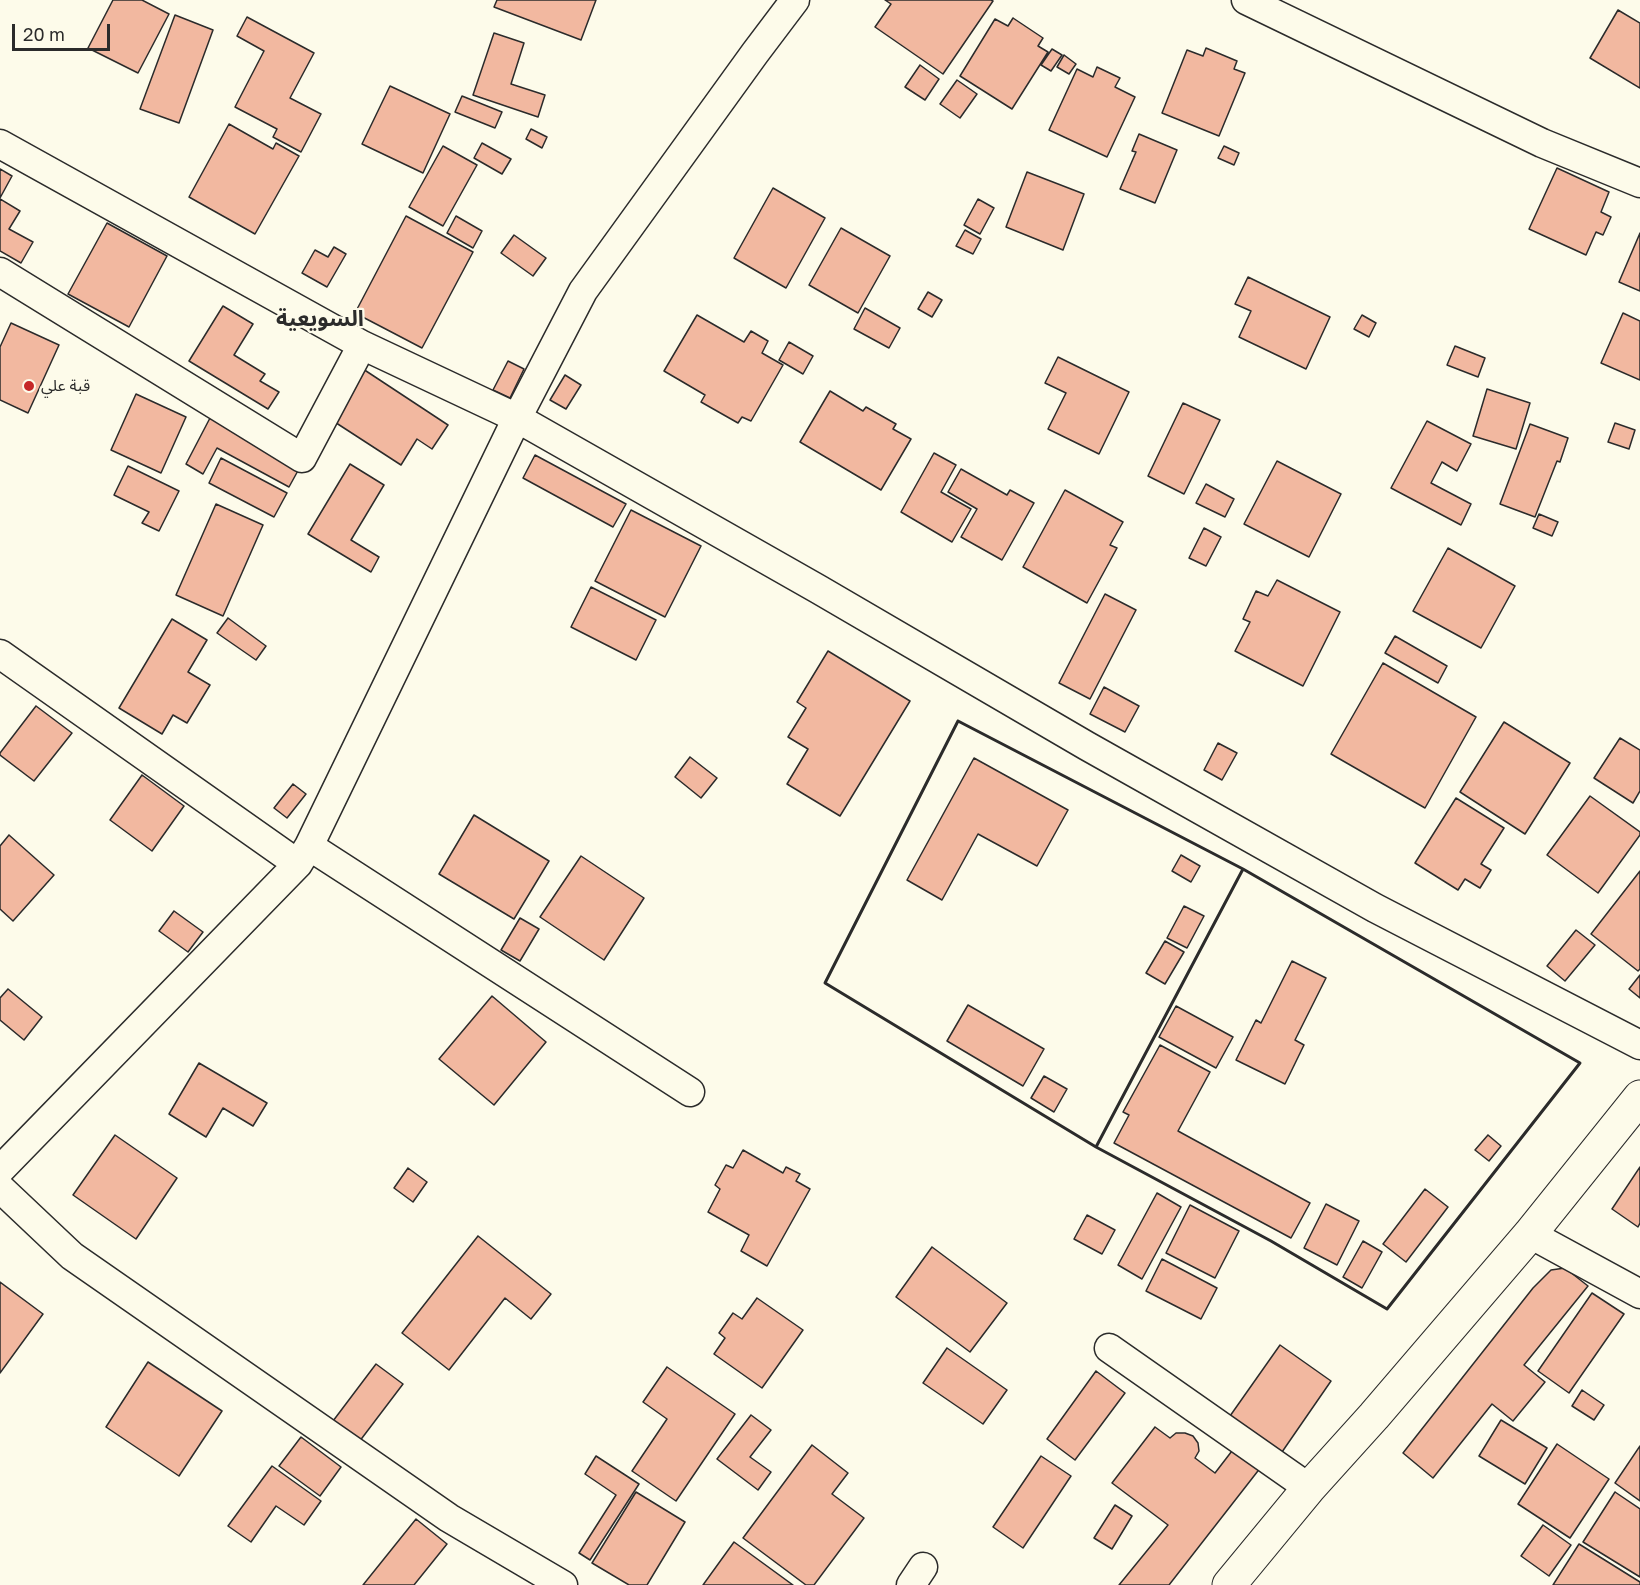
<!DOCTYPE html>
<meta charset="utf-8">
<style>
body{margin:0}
#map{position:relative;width:1640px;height:1585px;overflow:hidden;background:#fdfbea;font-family:"Golos Text",sans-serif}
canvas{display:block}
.scale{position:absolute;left:12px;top:24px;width:98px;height:27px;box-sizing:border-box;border:3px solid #2b2b2b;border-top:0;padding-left:8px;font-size:18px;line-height:21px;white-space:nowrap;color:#2b2b2b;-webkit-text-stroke:4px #fdfbea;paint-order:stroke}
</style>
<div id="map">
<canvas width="1640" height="1585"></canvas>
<div class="scale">20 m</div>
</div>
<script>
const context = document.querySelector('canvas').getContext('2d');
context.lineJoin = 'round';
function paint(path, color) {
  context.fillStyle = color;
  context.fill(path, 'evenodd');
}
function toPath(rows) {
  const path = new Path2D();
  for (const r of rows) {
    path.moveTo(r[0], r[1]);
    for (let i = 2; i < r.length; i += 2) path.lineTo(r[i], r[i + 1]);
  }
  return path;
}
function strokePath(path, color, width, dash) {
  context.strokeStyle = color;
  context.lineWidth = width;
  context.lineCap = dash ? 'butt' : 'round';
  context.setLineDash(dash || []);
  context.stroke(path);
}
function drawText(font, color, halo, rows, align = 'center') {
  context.font = font + ' "Golos Text","Noto Sans Arabic",sans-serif';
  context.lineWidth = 4.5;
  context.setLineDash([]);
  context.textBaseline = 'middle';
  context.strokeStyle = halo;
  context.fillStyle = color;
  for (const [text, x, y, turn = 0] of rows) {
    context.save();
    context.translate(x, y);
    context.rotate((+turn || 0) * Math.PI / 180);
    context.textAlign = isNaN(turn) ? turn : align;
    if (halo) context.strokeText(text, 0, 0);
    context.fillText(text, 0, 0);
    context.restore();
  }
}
const building = toPath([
 [113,0,142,0,169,14,138,73,88,48,113,0],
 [497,0,596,0,581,40,494,7,497,0],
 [885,0,991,0,993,1,943,74,875,27,891,4,885,0],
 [1618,10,1640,23,1640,88,1590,58,1618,10],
 [175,15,213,30,179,123,140,109,175,15],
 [247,17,314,53,290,98,321,114,301,152,273,137,277,129,235,107,264,51,237,36,247,17],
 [1013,18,1043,38,1038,46,1048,52,1012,109,960,76,995,19,1008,26,1013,18],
 [494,33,524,43,511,84,545,95,538,117,473,95,494,33],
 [1206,48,1237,61,1234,69,1245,73,1219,136,1162,113,1187,50,1203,56,1206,48],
 [1052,49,1062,55,1051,71,1041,65,1052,49],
 [1064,55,1076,64,1069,74,1057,67,1064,55],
 [920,65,939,79,925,100,905,87,920,65],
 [1097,67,1120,78,1115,87,1135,97,1107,157,1049,130,1077,69,1093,77,1097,67],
 [957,80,977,94,960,118,940,104,957,80],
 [390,86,450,114,423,173,362,144,390,86],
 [462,96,502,112,495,128,455,112,462,96],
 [229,124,273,149,276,143,299,156,255,234,189,197,229,124],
 [531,129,547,137,542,148,526,139,531,129],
 [1139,134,1177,150,1155,203,1120,189,1136,152,1132,151,1139,134],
 [482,143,511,159,502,174,474,158,482,143],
 [443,146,477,165,443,226,409,207,443,146],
 [1224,146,1239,153,1234,165,1218,158,1224,146],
 [1557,168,1609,192,1601,212,1611,217,1603,235,1596,232,1586,255,1529,229,1557,168],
 [0,169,12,176,0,198,0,169],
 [1027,172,1084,194,1063,250,1006,227,1027,172],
 [773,188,825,218,786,288,734,258,773,188],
 [0,199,20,211,9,229,33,242,21,263,0,251,0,199],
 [978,199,994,208,980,234,964,225,978,199],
 [406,216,473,252,422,348,355,313,406,216],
 [456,216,482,231,473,248,447,233,456,216],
 [107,223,167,256,129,327,68,294,107,223],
 [841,228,890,256,858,313,809,285,841,228],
 [965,230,981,239,973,254,956,246,965,230],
 [1640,233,1640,291,1619,282,1640,233],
 [514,235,546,258,533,276,501,253,514,235],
 [334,247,346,254,327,287,302,273,315,250,328,257,334,247],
 [1248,277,1330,317,1306,369,1239,337,1251,311,1235,304,1248,277],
 [928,292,942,300,932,317,918,309,928,292],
 [223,306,253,324,234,355,265,374,260,381,279,392,268,409,189,361,223,306],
 [865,308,900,328,889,348,854,329,865,308],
 [1623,313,1640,321,1640,380,1601,363,1623,313],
 [697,315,744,342,751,331,768,341,762,353,783,365,751,421,742,417,738,423,701,402,705,395,664,371,697,315],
 [1362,315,1376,323,1369,337,1354,329,1362,315],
 [11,323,59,345,28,413,0,400,0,347,11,323],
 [789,342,813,356,803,374,779,360,789,342],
 [1455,346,1485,358,1478,377,1447,365,1455,346],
 [1058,357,1129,392,1099,454,1048,429,1066,393,1045,383,1058,357],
 [508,361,524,369,510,398,493,390,508,361],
 [360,367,448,425,432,449,417,439,401,465,327,417,360,367],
 [565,375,581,385,566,409,550,400,565,375],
 [1487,389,1530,403,1516,449,1473,436,1487,389],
 [830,391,863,411,866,407,896,424,893,429,911,439,881,490,800,442,830,391],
 [136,394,186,417,161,473,111,450,136,394],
 [1183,403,1220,420,1184,494,1148,476,1183,403],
 [210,418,300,467,289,487,217,448,203,474,186,464,210,418],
 [1427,421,1471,444,1457,471,1442,462,1431,483,1471,504,1461,525,1391,488,1427,421],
 [1615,423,1635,430,1629,449,1608,442,1615,423],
 [1530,424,1568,438,1560,462,1557,461,1535,517,1500,504,1530,424],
 [934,453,956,465,941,492,971,509,952,542,901,512,934,453],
 [535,455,626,504,613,527,523,478,535,455],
 [221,458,287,493,274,517,209,483,221,458],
 [1277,461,1341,494,1309,557,1244,524,1277,461],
 [350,464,384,485,351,540,379,557,371,572,308,534,350,464],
 [128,466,179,491,159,531,142,523,149,512,114,495,128,466],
 [961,469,1007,495,1010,490,1034,503,1002,560,961,537,977,509,948,492,961,469],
 [1206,484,1234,499,1225,517,1196,503,1206,484],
 [1065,490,1123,522,1110,545,1117,548,1087,603,1023,567,1065,490],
 [216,504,263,525,223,616,176,595,216,504],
 [631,510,701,546,665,617,595,581,631,510],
 [1539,514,1558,522,1552,536,1533,528,1539,514],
 [1204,528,1221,537,1206,566,1189,558,1204,528],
 [1448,548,1515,586,1481,648,1413,611,1448,548],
 [1277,580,1340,612,1303,686,1235,651,1250,622,1243,619,1256,591,1268,596,1277,580],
 [591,587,656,620,636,660,571,627,591,587],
 [1105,594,1136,610,1090,699,1059,683,1105,594],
 [228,618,266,646,256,660,217,633,228,618],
 [172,619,207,640,188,672,210,685,187,723,173,715,162,734,119,708,172,619],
 [1395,636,1447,666,1438,683,1385,653,1395,636],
 [828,651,910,701,840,816,787,784,808,749,788,737,806,708,797,702,828,651],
 [1383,663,1476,717,1425,808,1331,754,1383,663],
 [1104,687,1139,706,1125,732,1090,714,1104,687],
 [36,706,72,733,34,781,0,755,0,753,36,706],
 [1504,722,1570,763,1525,834,1460,792,1504,722],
 [1620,738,1640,750,1640,791,1633,803,1594,778,1620,738],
 [1218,743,1237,753,1222,780,1204,770,1218,743],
 [690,757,717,778,701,798,675,777,690,757],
 [974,758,1068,810,1037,866,978,834,942,900,907,880,974,758],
 [142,775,184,806,152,851,110,820,142,775],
 [293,784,306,794,287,818,274,808,293,784],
 [1590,796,1640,832,1640,835,1598,893,1547,855,1590,796],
 [1456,798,1504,828,1481,864,1491,870,1480,888,1465,879,1458,890,1415,863,1456,798],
 [474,815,549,861,514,919,439,874,474,815],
 [9,835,54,875,13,921,0,909,0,846,9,835],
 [1181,855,1200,866,1191,882,1172,871,1181,855],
 [581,856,644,898,604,960,540,917,581,856],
 [1640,871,1640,969,1638,971,1591,934,1640,871],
 [1184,906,1204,916,1187,948,1167,938,1184,906],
 [174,911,203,932,188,952,159,931,174,911],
 [520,918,539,929,520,961,501,950,520,918],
 [1576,930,1595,945,1565,981,1547,966,1576,930],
 [1165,941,1184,952,1165,984,1146,973,1165,941],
 [1292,961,1326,978,1295,1040,1304,1045,1285,1084,1236,1060,1256,1020,1261,1023,1292,961],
 [1640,975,1640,998,1629,989,1640,975],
 [8,989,42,1017,24,1040,0,1020,0,998,8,989],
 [492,996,546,1042,494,1105,439,1059,492,996],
 [968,1005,1044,1049,1023,1086,947,1041,968,1005],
 [1176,1006,1233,1037,1216,1068,1159,1037,1176,1006],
 [1160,1045,1210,1072,1178,1131,1310,1203,1291,1238,1114,1143,1129,1115,1123,1112,1160,1045],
 [199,1063,267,1103,253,1126,223,1108,206,1137,169,1114,199,1063],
 [1044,1076,1067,1089,1054,1112,1031,1098,1044,1076],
 [115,1135,177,1178,136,1239,73,1195,115,1135],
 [1488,1135,1501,1146,1489,1161,1475,1150,1488,1135],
 [743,1150,783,1173,786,1167,800,1174,796,1181,810,1189,767,1266,741,1251,749,1235,708,1212,720,1189,715,1185,726,1165,733,1168,743,1150],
 [1640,1167,1640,1223,1638,1227,1612,1209,1640,1167],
 [408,1168,427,1182,413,1202,394,1188,408,1168],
 [1425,1189,1448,1207,1406,1262,1383,1244,1425,1189],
 [1157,1193,1181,1207,1142,1279,1118,1265,1157,1193],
 [1326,1204,1359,1221,1337,1265,1304,1248,1326,1204],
 [1190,1205,1239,1231,1215,1278,1166,1253,1190,1205],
 [1087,1215,1115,1230,1102,1254,1074,1239,1087,1215],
 [478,1236,551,1294,531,1319,505,1298,449,1370,402,1333,478,1236],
 [1363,1241,1382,1252,1362,1288,1343,1277,1363,1241],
 [932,1247,1007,1303,970,1352,896,1297,932,1247],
 [1162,1259,1217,1288,1201,1319,1146,1291,1162,1259],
 [1565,1268,1588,1286,1524,1365,1545,1382,1513,1421,1492,1404,1433,1478,1403,1453,1533,1288,1551,1270,1565,1268],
 [0,1282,43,1314,0,1373,0,1282],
 [1592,1293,1624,1314,1569,1393,1538,1371,1592,1293],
 [757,1298,803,1330,762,1388,714,1354,725,1338,719,1333,733,1313,742,1319,757,1298],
 [1280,1345,1331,1381,1282,1452,1230,1416,1280,1345],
 [947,1348,1007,1390,983,1424,923,1383,947,1348],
 [148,1362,222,1411,179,1476,106,1427,148,1362],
 [376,1364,403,1384,359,1442,333,1421,376,1364],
 [667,1367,735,1414,676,1501,632,1471,667,1419,643,1402,667,1367],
 [1096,1371,1125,1393,1075,1460,1047,1439,1096,1371],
 [1582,1390,1604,1405,1594,1420,1572,1406,1582,1390],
 [751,1415,771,1430,750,1457,771,1472,758,1490,717,1459,751,1415],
 [1501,1420,1547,1448,1525,1484,1479,1456,1501,1420],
 [1155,1427,1170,1438,1176,1433,1185,1433,1193,1436,1198,1443,1199,1451,1195,1458,1215,1473,1235,1447,1261,1467,1169,1585,1119,1585,1168,1525,1112,1483,1155,1427],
 [301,1437,341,1467,320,1496,279,1466,301,1437],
 [1557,1444,1609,1479,1570,1538,1518,1504,1557,1444],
 [812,1445,848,1473,832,1494,864,1518,814,1585,806,1585,743,1538,812,1445],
 [1640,1446,1640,1501,1615,1483,1640,1446],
 [596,1456,639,1484,590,1560,579,1553,616,1495,585,1474,596,1456],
 [1041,1456,1071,1476,1023,1548,993,1527,1041,1456],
 [272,1466,321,1501,304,1525,276,1506,251,1542,228,1526,272,1466],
 [636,1492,685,1522,647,1585,629,1585,592,1563,636,1492],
 [1615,1492,1640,1509,1640,1577,1583,1542,1615,1492],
 [1115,1505,1132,1516,1112,1549,1094,1538,1115,1505],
 [416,1519,447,1544,414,1585,363,1585,416,1519],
 [1543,1525,1571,1545,1549,1576,1521,1556,1543,1525],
 [734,1542,793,1585,703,1585,734,1542],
 [1579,1544,1640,1582,1640,1585,1553,1585,1579,1544]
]);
const street = toPath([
 [1246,0,1542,143,1640,183],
 [0,144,362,345,517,418,818,589,1087,746,1375,908,1640,1045],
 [0,272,302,458,362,345],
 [0,654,298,864],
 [309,846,690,1092],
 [0,1170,298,864,309,846,517,418,583,291,755,53,795,0],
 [0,1188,72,1256,449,1518,563,1585],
 [1530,1234,1640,1294],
 [1109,1348,1309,1488],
 [911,1585,923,1567]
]);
const highway = toPath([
 [1229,1585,1309,1488,1374,1416,1530,1234,1640,1097]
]);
const wall = toPath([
 [958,721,1243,869,1096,1147,825,983,958,721],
 [1243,869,1580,1063,1387,1309,1271,1241,1096,1147,1243,869]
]);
const markers = [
 [29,386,6,"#c62828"]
];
const poiNames = [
 ["قبة علي",41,386]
];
const districtNames = [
 ["السويعية",320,319]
];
paint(building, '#f2b8a0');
strokePath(building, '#2b2b2b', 1.5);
strokePath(street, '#2b2b2b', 31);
strokePath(highway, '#2b2b2b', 35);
strokePath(street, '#fdfbea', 28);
strokePath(highway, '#fdfbea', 33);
strokePath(wall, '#2b2b2b', 3);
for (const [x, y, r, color] of markers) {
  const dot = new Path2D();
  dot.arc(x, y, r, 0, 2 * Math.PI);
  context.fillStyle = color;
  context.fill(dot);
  strokePath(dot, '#fdfbea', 2);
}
drawText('16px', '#2b2b2b', '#fdfbea', poiNames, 'left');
drawText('bold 22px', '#2b2b2b', '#fdfbea', districtNames);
</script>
